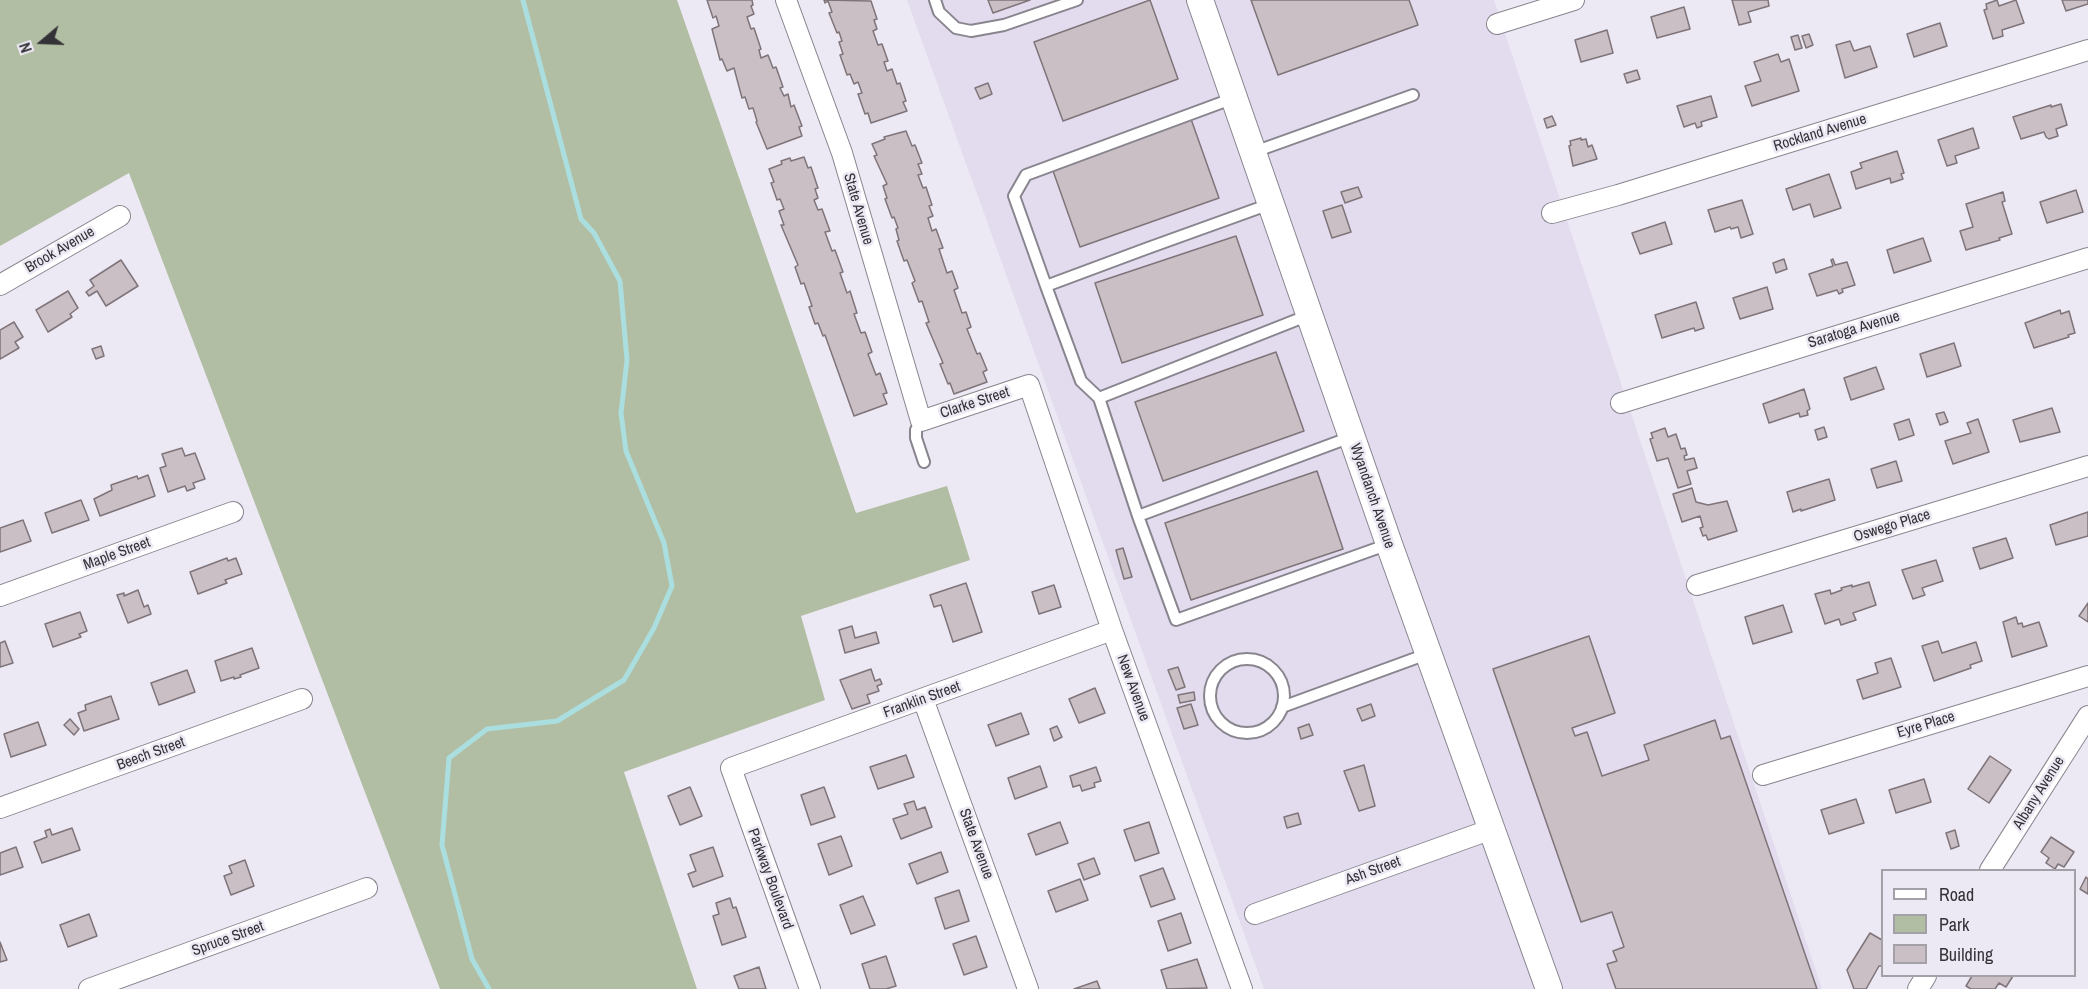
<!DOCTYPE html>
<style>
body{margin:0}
#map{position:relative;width:2088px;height:989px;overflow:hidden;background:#ede9f4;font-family:"Archivo Narrow",sans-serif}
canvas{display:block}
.legend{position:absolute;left:1881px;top:869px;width:195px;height:108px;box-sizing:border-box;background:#ede9f4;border:2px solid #a3a0a8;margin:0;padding:8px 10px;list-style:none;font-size:18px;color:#333236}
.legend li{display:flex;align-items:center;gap:12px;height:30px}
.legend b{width:30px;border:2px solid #a3a0a8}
.north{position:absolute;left:12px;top:12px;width:60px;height:60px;-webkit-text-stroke:4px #ede9f4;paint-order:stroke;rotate:251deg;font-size:16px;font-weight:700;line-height:24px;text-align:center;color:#333236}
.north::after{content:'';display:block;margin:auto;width:21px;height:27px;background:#333236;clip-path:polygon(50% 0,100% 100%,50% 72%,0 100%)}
</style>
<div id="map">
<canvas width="2088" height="989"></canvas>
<ul class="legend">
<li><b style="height:8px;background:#fff"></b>Road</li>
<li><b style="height:16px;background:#b2bea4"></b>Park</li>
<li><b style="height:16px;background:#cabfc4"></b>Building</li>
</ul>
<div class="north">N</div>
</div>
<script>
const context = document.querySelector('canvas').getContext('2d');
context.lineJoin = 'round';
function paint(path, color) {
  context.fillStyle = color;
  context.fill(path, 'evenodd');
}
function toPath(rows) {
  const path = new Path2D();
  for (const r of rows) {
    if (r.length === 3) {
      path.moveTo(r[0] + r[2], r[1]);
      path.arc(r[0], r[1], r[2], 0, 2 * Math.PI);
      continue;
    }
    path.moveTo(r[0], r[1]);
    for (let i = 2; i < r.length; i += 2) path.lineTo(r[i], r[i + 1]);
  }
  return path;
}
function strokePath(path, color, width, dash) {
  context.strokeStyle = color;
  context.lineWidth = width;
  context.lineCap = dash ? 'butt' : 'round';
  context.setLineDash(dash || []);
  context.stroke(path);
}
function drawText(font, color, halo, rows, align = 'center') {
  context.font = font + ' "Archivo Narrow",sans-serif';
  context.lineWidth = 5;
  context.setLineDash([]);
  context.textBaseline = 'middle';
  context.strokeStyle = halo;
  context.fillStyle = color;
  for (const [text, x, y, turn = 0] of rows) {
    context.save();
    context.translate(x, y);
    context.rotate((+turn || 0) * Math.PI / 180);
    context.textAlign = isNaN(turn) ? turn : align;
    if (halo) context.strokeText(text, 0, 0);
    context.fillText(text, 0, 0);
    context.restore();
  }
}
const built = toPath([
 [907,0,1494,0,1822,989,1264,989]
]);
const green = toPath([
 [0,0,677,0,856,513,947,486,970,560,801,616,825,700,624,772,697,989,440,989,129,173,0,246]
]);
const stream = toPath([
 [489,989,472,959,442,845,449,758,487,729,557,721,624,680,654,628,672,586,664,543,626,451,621,413,627,360,620,281,594,233,581,219,523,0]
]);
const building = toPath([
 [707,0,752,0,753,5,751,6,754,14,747,17,751,29,754,28,761,49,759,50,761,58,768,55,773,68,776,67,783,87,780,88,784,96,788,94,791,107,794,105,802,126,799,127,802,136,767,149,756,122,757,121,753,108,749,109,745,97,742,98,734,68,727,71,722,59,720,60,712,29,719,26,716,16,713,18,707,0],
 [824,0,871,1,877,19,874,20,877,29,873,31,878,45,882,44,888,61,884,62,887,71,892,69,897,84,900,83,906,101,903,102,907,111,871,123,868,113,865,114,858,94,862,93,858,82,854,84,850,74,847,75,840,55,843,54,839,42,842,41,839,32,837,33,829,13,832,12,828,1,825,3,824,0],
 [988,0,1030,0,993,13,988,0],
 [1150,0,1178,79,1063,121,1034,42,1150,0],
 [1251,0,1409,0,1418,25,1278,75,1251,0],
 [1732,0,1768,0,1769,6,1748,12,1751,22,1739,25,1732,0],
 [1997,0,1999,6,2016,0,2024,23,2002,30,2003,36,1993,39,1984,10,1987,9,1986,4,1997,0],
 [2062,0,2088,0,2088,4,2066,11,2062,0],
 [1684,7,1690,29,1657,38,1651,17,1684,7],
 [1940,23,1947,46,1914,57,1907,34,1940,23],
 [1607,30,1613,53,1581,62,1575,40,1607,30],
 [1809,34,1813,45,1806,48,1802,36,1809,34],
 [1798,35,1802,48,1795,50,1791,37,1798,35],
 [1850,41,1854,51,1870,46,1877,67,1845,78,1836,45,1850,41],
 [1778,54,1781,62,1789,59,1799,91,1752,106,1745,86,1761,81,1754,62,1778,54],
 [1637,70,1640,79,1627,83,1624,74,1637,70],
 [988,83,992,94,980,99,975,88,988,83],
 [1711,96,1717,117,1701,122,1702,126,1697,128,1695,123,1684,127,1677,106,1711,96],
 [2061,104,2067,125,2056,129,2058,136,2049,139,2046,137,2044,132,2021,139,2013,117,2051,105,2051,107,2061,104],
 [1552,116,1556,125,1547,128,1544,119,1552,116],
 [1191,119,1219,198,1080,247,1052,168,1191,119],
 [1973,128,1979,148,1955,156,1957,163,1947,166,1938,140,1973,128],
 [906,131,912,146,915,145,922,163,918,164,922,174,918,175,923,188,926,187,932,205,929,206,933,216,928,218,932,231,936,229,943,248,939,249,947,273,952,271,958,288,954,290,962,313,966,312,971,327,967,329,977,354,980,353,987,370,983,372,987,382,954,394,950,383,948,384,940,364,943,363,926,323,929,322,922,301,919,302,912,283,915,281,907,260,904,261,897,241,899,240,896,229,898,228,894,217,892,218,885,199,887,198,883,186,887,184,874,156,877,155,872,144,885,139,884,137,906,131],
 [1581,138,1581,140,1586,139,1588,147,1592,145,1597,159,1573,166,1569,146,1571,145,1570,141,1581,138],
 [1897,151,1904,173,1901,174,1903,179,1891,183,1890,178,1856,189,1851,172,1862,168,1860,163,1897,151],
 [804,157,808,168,811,167,818,188,815,189,818,198,814,200,818,210,822,209,830,231,825,232,832,251,835,250,843,272,840,273,847,293,850,291,857,313,854,314,861,333,865,332,872,352,868,354,876,375,880,373,887,393,883,394,887,404,854,416,825,335,823,336,818,323,815,324,809,307,812,306,804,283,801,284,795,267,798,265,781,225,784,225,779,211,784,209,780,199,777,200,771,183,774,182,769,169,782,164,781,161,790,158,791,161,804,157],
 [1829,174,1841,208,1814,217,1810,204,1793,210,1786,189,1829,174],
 [1358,187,1362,197,1345,203,1341,192,1358,187],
 [2076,190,2083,212,2047,223,2040,202,2076,190],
 [2003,192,2005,201,2002,202,2012,234,1999,238,2000,240,1966,250,1960,231,1973,227,1966,204,2003,192],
 [1742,200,1753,234,1741,238,1738,227,1731,229,1730,227,1715,232,1708,210,1742,200],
 [1342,205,1351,232,1332,238,1323,211,1342,205],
 [1665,222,1672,244,1640,254,1632,233,1665,222],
 [1236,236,1263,315,1122,363,1095,283,1236,236],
 [1923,238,1931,261,1894,273,1887,250,1923,238],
 [1784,259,1787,269,1776,273,1773,263,1784,259],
 [1833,259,1835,265,1847,262,1855,285,1842,289,1843,292,1839,294,1837,290,1817,296,1809,274,1833,266,1831,260,1833,259],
 [121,260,138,286,106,306,97,291,89,296,86,292,94,286,90,280,121,260],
 [1767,287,1773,309,1740,319,1733,298,1767,287],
 [68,291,78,308,70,314,72,317,48,332,36,310,68,291],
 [1696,302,1704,328,1695,331,1694,328,1662,338,1655,315,1696,302],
 [2060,310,2061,314,2069,311,2075,333,2068,335,2069,337,2034,348,2025,323,2060,310],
 [14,322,23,337,15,342,19,348,0,359,0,330,14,322],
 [1954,343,1961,366,1927,377,1920,354,1954,343],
 [101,346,104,356,96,359,92,349,101,346],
 [1276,352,1304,431,1163,481,1135,402,1276,352],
 [1876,367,1884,389,1851,400,1844,378,1876,367],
 [1804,389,1810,409,1807,411,1808,415,1800,417,1799,413,1769,423,1763,404,1804,389],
 [2052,408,2060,432,2020,442,2013,420,2052,408],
 [1944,412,1948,422,1940,425,1936,414,1944,412],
 [1909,419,1914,435,1899,440,1894,424,1909,419],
 [1978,419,1989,452,1953,464,1945,441,1971,433,1967,423,1978,419],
 [1824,427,1827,437,1818,440,1815,430,1824,427],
 [1665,428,1668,437,1676,434,1681,449,1685,448,1687,455,1684,456,1685,460,1694,458,1697,468,1687,471,1691,484,1678,488,1668,458,1657,461,1650,439,1653,438,1651,433,1665,428],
 [182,448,185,456,195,453,205,479,193,483,195,488,187,491,185,486,168,492,160,468,166,466,162,454,182,448],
 [1896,461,1902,481,1877,488,1871,469,1896,461],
 [1317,471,1343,549,1191,600,1165,523,1317,471],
 [148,475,155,496,100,516,94,499,112,490,111,485,137,476,138,479,148,475],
 [1829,479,1835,500,1801,511,1801,509,1793,512,1787,492,1829,479],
 [1692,488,1696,502,1708,505,1727,501,1737,531,1708,540,1706,535,1703,536,1700,528,1703,527,1700,516,1682,522,1673,494,1692,488],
 [81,500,89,520,52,533,45,513,81,500],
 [2088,512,2088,536,2056,545,2050,525,2088,512],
 [23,520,31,541,0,552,0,528,23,520],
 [2006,538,2013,558,1980,569,1973,548,2006,538],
 [1123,548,1132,577,1124,579,1116,550,1123,548],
 [227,558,228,561,236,558,242,574,225,580,227,583,198,594,190,572,227,558],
 [1936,560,1943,581,1922,588,1925,595,1913,599,1902,570,1936,560],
 [1869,582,1876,605,1853,613,1856,620,1841,625,1839,619,1825,624,1815,594,1830,590,1831,594,1842,590,1841,588,1852,585,1852,587,1869,582],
 [966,583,982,632,953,642,941,605,934,607,930,595,966,583],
 [1054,585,1061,607,1039,614,1032,592,1054,585],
 [138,590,144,607,148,605,151,614,128,623,117,595,124,593,124,596,138,590],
 [2088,603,2088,622,2079,616,2088,603],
 [1783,605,1792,632,1753,644,1745,617,1783,605],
 [80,612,87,631,79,634,81,637,53,647,45,624,80,612],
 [2016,617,2018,624,2022,623,2023,627,2039,622,2047,646,2012,657,2003,622,2016,617],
 [852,626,855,638,876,632,879,643,845,653,839,630,852,626],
 [1589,636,1615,713,1572,728,1575,736,1587,732,1602,776,1649,760,1644,745,1715,720,1721,739,1730,736,1817,989,1616,989,1607,964,1617,961,1613,951,1624,947,1612,912,1581,922,1493,669,1589,636],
 [5,641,13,663,0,667,0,643,5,641],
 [1938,641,1942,653,1976,642,1982,661,1970,665,1971,668,1934,681,1922,646,1938,641],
 [252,648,259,668,240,675,241,677,234,679,234,677,221,681,215,661,252,648],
 [1891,658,1901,687,1863,699,1857,680,1878,673,1875,663,1891,658],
 [1178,667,1185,687,1176,690,1168,670,1178,667],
 [871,669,875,681,880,679,882,684,877,686,879,691,867,695,870,703,852,709,840,680,871,669],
 [187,670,195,692,159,705,151,683,187,670],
 [1095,688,1105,713,1079,723,1069,699,1095,688],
 [1194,692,1195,700,1180,703,1178,695,1194,692],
 [111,696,119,719,84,731,78,713,86,710,85,705,111,696],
 [1191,704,1198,725,1184,729,1177,708,1191,704],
 [1371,704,1375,716,1362,721,1357,709,1371,704],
 [1021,713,1029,734,996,746,988,725,1021,713],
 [70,719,79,729,74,735,64,725,70,719],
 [38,722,46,745,11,757,4,734,38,722],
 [1309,724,1313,735,1301,739,1298,728,1309,724],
 [1057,726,1062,737,1054,741,1050,729,1057,726],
 [906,755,914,777,878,789,870,767,906,755],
 [1990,756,2011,770,1989,803,1968,789,1990,756],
 [1364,765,1375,806,1359,811,1344,771,1364,765],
 [1040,766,1047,787,1015,799,1008,778,1040,766],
 [1096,767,1101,781,1094,783,1095,787,1082,791,1080,785,1073,787,1070,776,1096,767],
 [1924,779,1931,802,1896,813,1889,790,1924,779],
 [690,787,702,816,680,825,668,796,690,787],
 [824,787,835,817,811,825,801,795,824,787],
 [1856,799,1864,823,1829,834,1821,810,1856,799],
 [914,801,917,810,925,807,932,827,901,839,893,819,908,814,904,804,914,801],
 [1298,813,1301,824,1287,828,1284,817,1298,813],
 [1060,822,1068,843,1036,855,1028,834,1060,822],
 [1149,822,1159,853,1135,861,1124,830,1149,822],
 [72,828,80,850,42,863,34,842,47,837,45,831,50,829,52,835,72,828],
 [1955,830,1959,846,1951,849,1946,833,1955,830],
 [841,836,852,866,829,875,818,844,841,836],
 [2051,837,2074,852,2064,867,2058,864,2055,869,2046,863,2049,858,2041,852,2051,837],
 [16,847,23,867,0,875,0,853,16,847],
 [713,847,723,876,693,887,688,874,696,871,690,855,713,847],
 [941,852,948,872,917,884,909,864,941,852],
 [1094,858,1100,874,1084,880,1078,864,1094,858],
 [245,860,254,886,231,895,224,876,232,873,229,866,245,860],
 [1163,868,1175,899,1151,907,1140,876,1163,868],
 [2086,877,2088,879,2088,894,2080,889,2086,877],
 [1080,879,1088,900,1056,912,1048,891,1080,879],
 [959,890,969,921,945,929,935,898,959,890],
 [863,896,875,925,851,934,840,905,863,896],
 [730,898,733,908,736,907,746,937,722,945,713,916,719,914,716,903,730,898],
 [1181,913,1191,943,1168,951,1158,921,1181,913],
 [89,914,97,936,68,947,60,925,89,914],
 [1870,933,1882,940,1882,966,1879,966,1866,989,1854,989,1847,970,1870,933],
 [976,936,987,967,964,975,953,944,976,936],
 [0,942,7,960,0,962,0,942],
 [886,956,896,986,886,989,870,989,862,964,886,956],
 [1197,959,1207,988,1167,989,1161,970,1197,959],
 [759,967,766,989,739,989,734,976,759,967],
 [1972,976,2013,976,2006,987,1999,983,1995,989,1971,989,1966,986,1972,976],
 [1097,981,1100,989,1074,989,1097,981]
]);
const service = toPath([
 [935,0,939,12,956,28,971,31,1004,25,1077,0],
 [1254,152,1413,95],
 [1270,204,1148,248,1046,286,1081,381,1099,398,1309,315],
 [1046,286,1014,196,1026,175,1234,98],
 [1099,398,1138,516],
 [921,421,916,430,916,438,924,462],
 [1351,437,1138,516,1176,620,1389,544],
 [1247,696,37],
 [1282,707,1427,654]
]);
const minor = toPath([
 [786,0,842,153,921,421,1029,385,1112,630,1242,989],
 [1497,24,1574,0],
 [1552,213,1618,195,2088,50],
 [0,285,120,216],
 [1621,403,2088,258],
 [1697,585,2088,466],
 [0,596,233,512],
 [923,699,1028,989],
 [1763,775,2088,676],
 [0,808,302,699],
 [1990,870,2088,716],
 [1255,914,1492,829],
 [89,989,367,888],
 [810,989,731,768,1112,630],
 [1918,989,1926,976]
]);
const tertiary = toPath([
 [1200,0,1389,544,1549,989]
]);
const streetNames = [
 ["Rockland Avenue",1820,133,-17],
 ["State Avenue",858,209,74],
 ["Brook Avenue",60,250,-30],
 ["Saratoga Avenue",1854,330,-17],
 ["Clarke Street",975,403,-18],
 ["Wyandanch Avenue",1372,496,71],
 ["Oswego Place",1892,526,-17],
 ["Maple Street",117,554,-20],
 ["New Avenue",1133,688,70],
 ["Franklin Street",922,700,-20],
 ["Eyre Place",1926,725,-17],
 ["Beech Street",151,754,-20],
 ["Albany Avenue",2039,793,-58],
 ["State Avenue",976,844,70],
 ["Ash Street",1373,871,-20],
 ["Parkway Boulevard",770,879,70],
 ["Spruce Street",228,939,-20]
];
paint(built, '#e2dcee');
paint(green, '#b2bea4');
strokePath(stream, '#abdedf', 5);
paint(building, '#cabfc4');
strokePath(building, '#7e7479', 1.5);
strokePath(service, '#89858f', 14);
strokePath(minor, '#89858f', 22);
strokePath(tertiary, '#89858f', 28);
strokePath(service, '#fff', 10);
strokePath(minor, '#fff', 20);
strokePath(tertiary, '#fff', 26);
drawText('15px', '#333236', '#ede9f4', streetNames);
</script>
